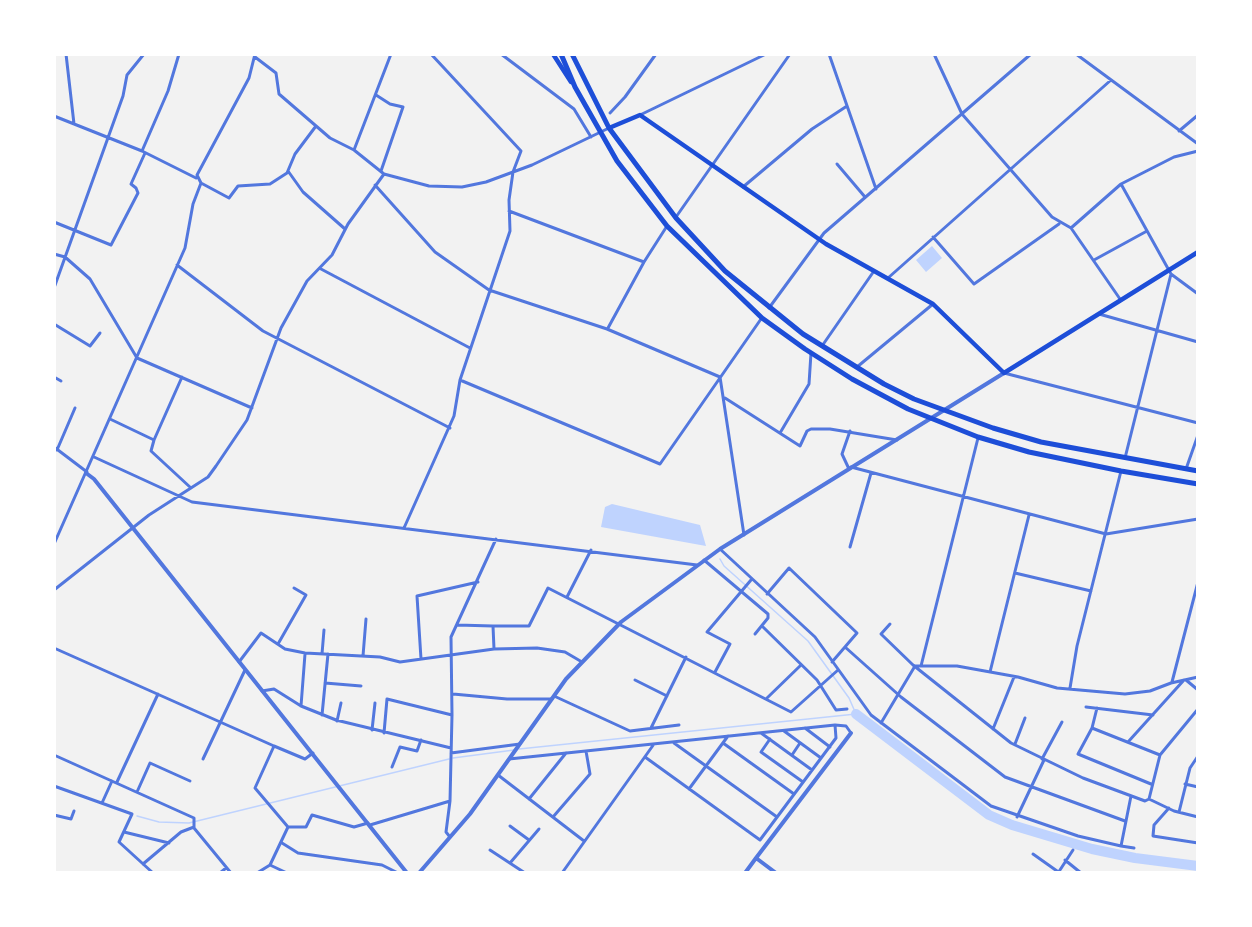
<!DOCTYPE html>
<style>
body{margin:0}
#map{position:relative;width:1252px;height:927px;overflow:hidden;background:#f2f2f2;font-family:Inter,sans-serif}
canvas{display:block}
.frame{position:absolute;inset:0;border:56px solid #fff;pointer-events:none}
</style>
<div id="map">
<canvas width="1252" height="927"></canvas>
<div class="frame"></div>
</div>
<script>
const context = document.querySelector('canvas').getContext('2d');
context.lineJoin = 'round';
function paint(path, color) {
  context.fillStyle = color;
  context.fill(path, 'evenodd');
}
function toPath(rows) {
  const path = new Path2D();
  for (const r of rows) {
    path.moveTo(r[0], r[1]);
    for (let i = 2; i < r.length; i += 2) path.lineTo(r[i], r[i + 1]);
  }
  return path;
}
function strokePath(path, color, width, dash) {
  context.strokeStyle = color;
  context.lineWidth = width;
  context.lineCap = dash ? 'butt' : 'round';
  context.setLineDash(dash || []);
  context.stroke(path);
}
const water = toPath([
 [932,246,942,258,926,272,916,260],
 [612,504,700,525,706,546,601,527,605,507]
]);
const stream = toPath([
 [519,749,856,714,849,698,808,641,724,566,720,559],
 [453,758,514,750],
 [137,816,159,822,189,823,449,759]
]);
const river = toPath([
 [856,714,989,815,1012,825,1092,849,1135,858,1198,866]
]);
const minor = toPath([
 [66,54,74,124],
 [501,54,574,109,591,137],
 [829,54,876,189],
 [934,54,962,114,1052,217,1071,228,1120,299],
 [1076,54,1198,144],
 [255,57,276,73,279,94,330,138,354,150,384,174,429,186,462,187,486,182,532,165,609,128],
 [376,95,390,104,403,107,381,171],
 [610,113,625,97,656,54],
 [640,115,766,54],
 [54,116,142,151,196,178],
 [1179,131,1198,115],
 [354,150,391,54],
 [142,151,168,91,179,54],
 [837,164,865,197],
 [288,171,303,192,345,229],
 [201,183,229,198,238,186,270,184,287,173,295,154,316,126],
 [1121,184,1171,274,1125,458],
 [375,185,435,252,489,290,607,329,720,377],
 [743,187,812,129,847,106],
 [509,211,644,262],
 [676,217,790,54],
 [54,222,111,245,138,193,136,188,131,184,145,153],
 [1071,228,1121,184,1174,157,1198,151],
 [933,237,974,284,1059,224],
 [54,254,65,257,90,279,137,358,252,408],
 [1094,260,1147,231],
 [177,265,263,331,450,428],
 [321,269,470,348],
 [1171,274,1198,294],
 [888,278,1111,80],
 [54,288,123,96,127,75,144,54],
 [769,308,824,233,1031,54],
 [1099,314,1198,342],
 [54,324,90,346,100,333],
 [608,328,644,262,667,226],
 [822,346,874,271],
 [857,367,933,304],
 [1004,373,1198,423],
 [54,377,61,381],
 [720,377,744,535],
 [460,380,660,464,761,319],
 [725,398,800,446,807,431,811,429,830,429,897,440],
 [110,419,154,440,182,377],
 [780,433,809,384,811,353],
 [154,440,151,451,191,488],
 [54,447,87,472],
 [57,450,75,408],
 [94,457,192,502,697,565],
 [851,467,1106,534,1198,519],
 [849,469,842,454,850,431],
 [1186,469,1198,435],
 [404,528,454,416,460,380,510,231,509,200,513,172,521,151,431,54],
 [54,544,185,248,193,204,201,183,197,175,249,78,255,54],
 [850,547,871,473],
 [720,549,815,637,871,715,991,806,1078,836,1121,846,1131,796],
 [704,560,768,614,768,618,755,634],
 [1015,573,1091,591],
 [54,590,149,515,208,477,216,466,247,420,281,328,307,281,332,255,348,224,384,174],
 [767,594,789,568,857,633,832,662],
 [567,597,591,550],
 [890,624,881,634,913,665,1011,743,1083,778,1145,801,1149,799,1174,811,1198,817],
 [457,625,493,626],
 [762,626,817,680,836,710,847,709],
 [278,644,306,595,294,588],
 [845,647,901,697,1005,777,1125,821],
 [54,648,274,746,255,788,288,827],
 [494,649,493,626,529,626,548,588,791,712,838,670],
 [322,654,324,630],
 [363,656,366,619],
 [421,659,417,596,478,582],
 [239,662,261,633,285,649,305,653,380,657,400,662,494,649,537,648,565,652,582,662],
 [921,666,978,438],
 [715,672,730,644,707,632,751,580],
 [990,672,1029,515],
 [635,680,667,696],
 [1186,680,1198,690],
 [1172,682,1198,582],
 [325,683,361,686],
 [1070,688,1077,646,1121,471],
 [262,691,274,689,301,706,336,720,451,748],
 [453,694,507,699,552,699],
 [554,696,630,731,679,725],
 [766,699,801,665],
 [301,706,305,654],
 [1086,707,1153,715],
 [322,715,328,654],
 [337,721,341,703],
 [881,723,915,666,957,666,1018,677,1057,688,1125,694,1150,691,1171,683,1198,677],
 [651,728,686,657],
 [805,728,830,747],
 [1092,728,1097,708],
 [993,729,1014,677],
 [372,730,375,703],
 [784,731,821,758],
 [384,733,387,699,452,715],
 [761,733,812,770],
 [770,739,761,752,803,782],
 [1128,742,1184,680],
 [674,743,777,817],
 [723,743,794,794],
 [1015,744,1025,718],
 [274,746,305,759,313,753],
 [451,753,520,744],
 [54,755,194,818,194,828,231,873],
 [792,755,800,743],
 [645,757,760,840,836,738,835,725],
 [203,759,245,670],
 [509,759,835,725,846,726,851,733],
 [1042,759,1062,722],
 [392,767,400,747,417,751,421,740],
 [498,775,584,841],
 [117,782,158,694],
 [1151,784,1078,754,1092,728,1160,755],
 [1185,784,1198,787],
 [54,786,132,814,119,842,153,873],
 [689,789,728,736],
 [137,792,150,763,190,781],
 [529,799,566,753],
 [1149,799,1160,755,1198,709],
 [102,803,112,781],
 [1169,808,1154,825,1153,836,1198,843],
 [1179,812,1190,768,1198,756],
 [54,815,71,819,74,811],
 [553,817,590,774,586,751],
 [1017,817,1044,760],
 [370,825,450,801],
 [510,826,529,840],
 [288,827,306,827,312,815,354,827,368,823],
 [124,832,169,843],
 [450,837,446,832,450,801,452,715,451,637,496,539],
 [282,843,298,853,382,865,398,873],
 [1121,846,1134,848],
 [490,850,525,873],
 [1033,854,1057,871],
 [1065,860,1081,873],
 [510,863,539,829],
 [143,864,181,832,194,827],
 [270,865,287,873],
 [220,873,226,868],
 [257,873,270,865,288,827],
 [562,873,654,744],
 [1058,873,1073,850],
 [1096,873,1105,873]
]);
const tertiary = toPath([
 [86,473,94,479,407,873],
 [756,858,851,733],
 [419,873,470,814,566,679,621,622,720,549,1004,373],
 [745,873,756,858,776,873]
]);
const secondary = toPath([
 [553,54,571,82],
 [609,128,640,115,826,244,933,304,1004,373,1198,252]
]);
const trunk = toPath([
 [561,54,575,87,617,161,667,226,762,318,805,349,852,379,908,409,978,437,1029,452,1121,471,1198,484],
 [572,54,609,128,676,218,725,271,803,334,884,384,914,399,993,428,1041,442,1198,471]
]);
paint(water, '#bfd3fe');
strokePath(stream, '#bfd3fe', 1.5);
strokePath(river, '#bfd3fe', 10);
strokePath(minor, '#5277de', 3);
strokePath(tertiary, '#5277de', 4);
strokePath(secondary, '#1d4ed8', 4.5);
strokePath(trunk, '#1d4ed8', 5);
</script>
